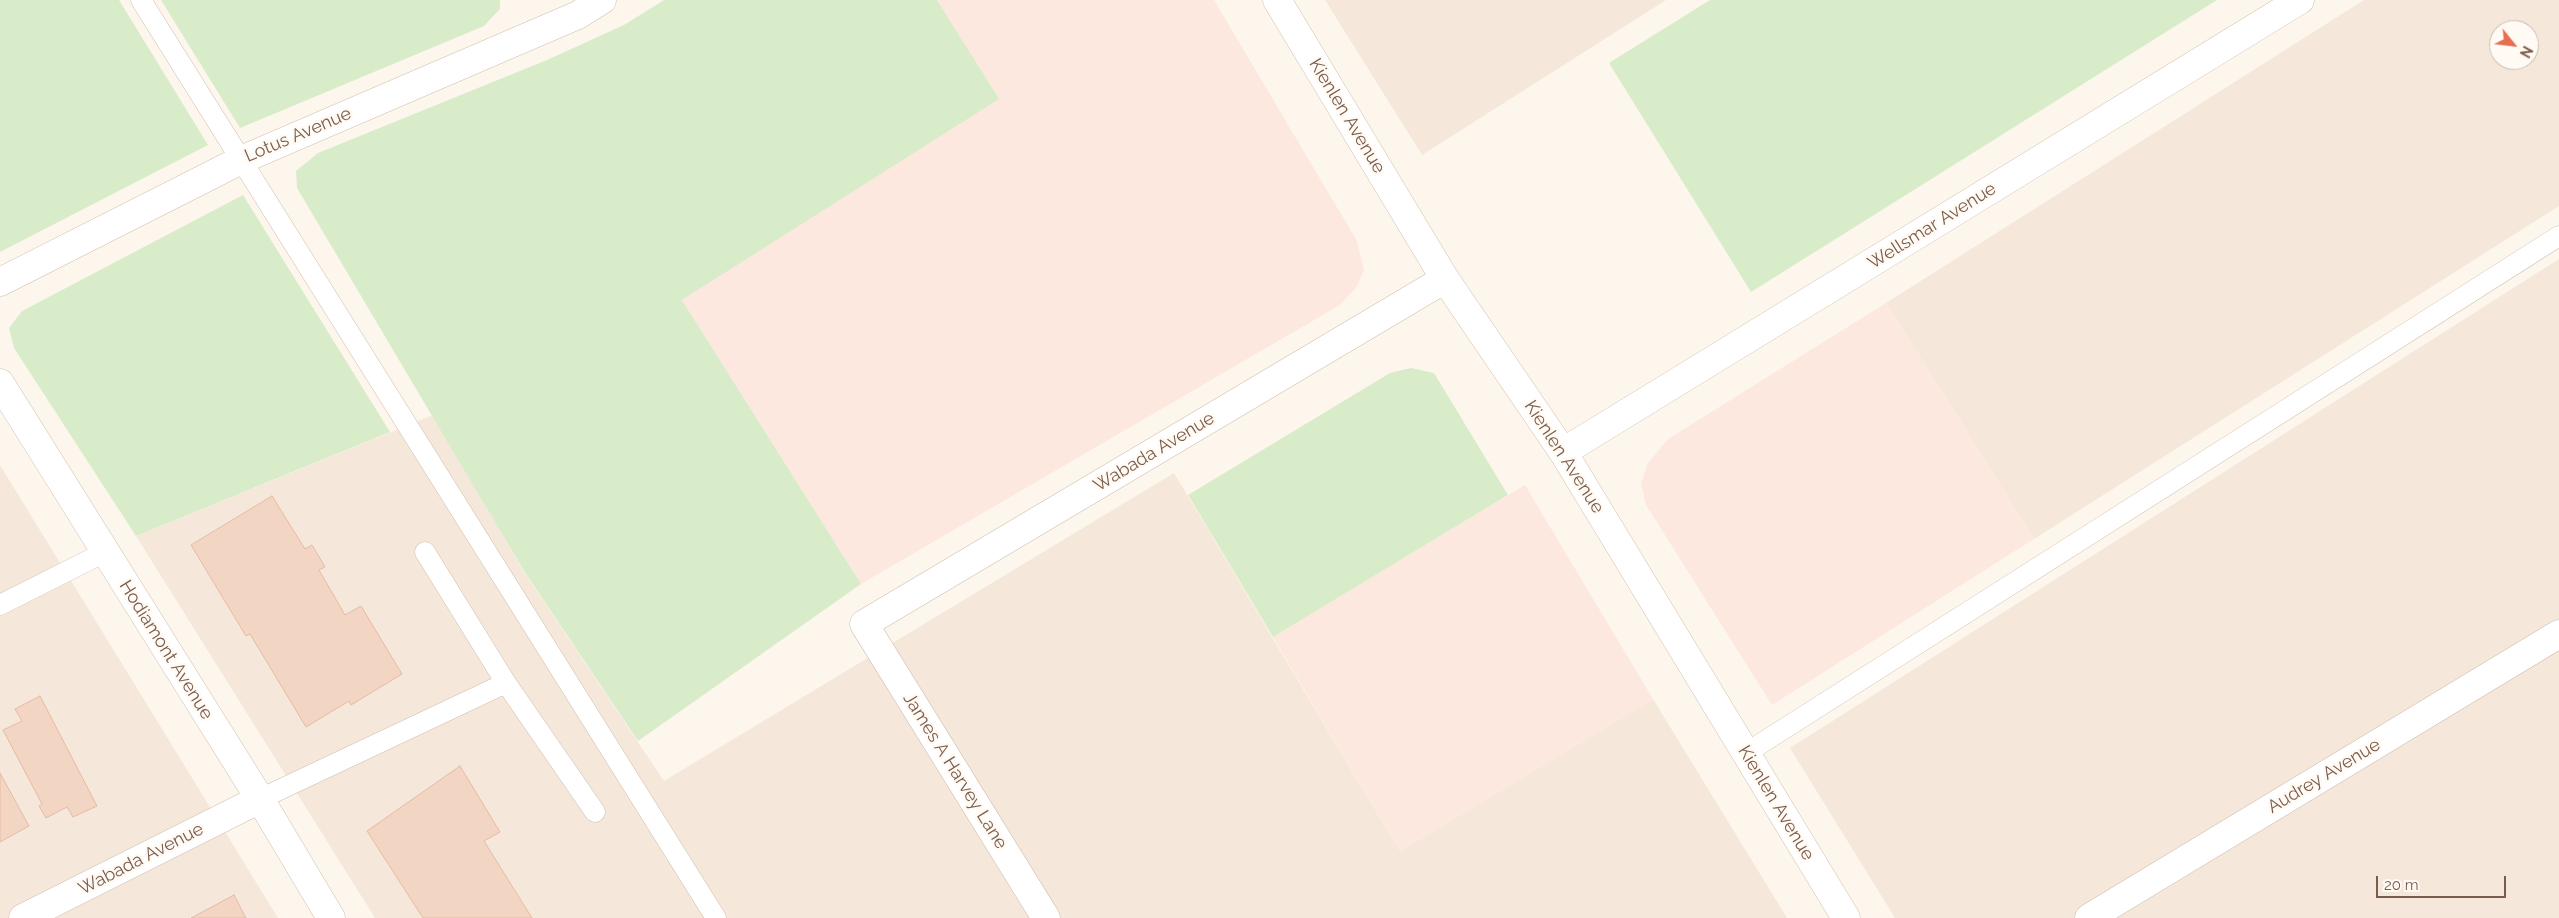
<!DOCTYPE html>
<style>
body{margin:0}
#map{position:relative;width:2559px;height:918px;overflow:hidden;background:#fdf6ec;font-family:Raleway,sans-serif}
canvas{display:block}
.north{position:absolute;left:2489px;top:20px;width:50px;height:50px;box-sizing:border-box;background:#fffaf3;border:1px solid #cabbb1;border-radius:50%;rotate:119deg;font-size:14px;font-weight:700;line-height:20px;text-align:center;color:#7a5c4d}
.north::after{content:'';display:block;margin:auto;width:18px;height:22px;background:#e76f51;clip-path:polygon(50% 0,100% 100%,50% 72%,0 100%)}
.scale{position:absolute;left:2376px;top:876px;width:130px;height:22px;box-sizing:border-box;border:2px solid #7a5c4d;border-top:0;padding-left:6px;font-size:15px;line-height:18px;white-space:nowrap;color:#7a5c4d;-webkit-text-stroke:4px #fffaf3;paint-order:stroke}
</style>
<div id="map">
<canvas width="2559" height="918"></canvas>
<div class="north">N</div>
<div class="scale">20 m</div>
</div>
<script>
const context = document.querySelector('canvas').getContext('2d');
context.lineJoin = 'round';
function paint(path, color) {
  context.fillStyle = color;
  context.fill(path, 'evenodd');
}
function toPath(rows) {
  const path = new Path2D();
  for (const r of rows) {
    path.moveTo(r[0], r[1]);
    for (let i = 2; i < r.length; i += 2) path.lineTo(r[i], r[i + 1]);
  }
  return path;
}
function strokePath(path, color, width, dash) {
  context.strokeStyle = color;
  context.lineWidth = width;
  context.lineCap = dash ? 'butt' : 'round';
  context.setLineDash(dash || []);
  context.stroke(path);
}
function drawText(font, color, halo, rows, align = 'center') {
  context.font = font + ' Raleway,sans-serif';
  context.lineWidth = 5;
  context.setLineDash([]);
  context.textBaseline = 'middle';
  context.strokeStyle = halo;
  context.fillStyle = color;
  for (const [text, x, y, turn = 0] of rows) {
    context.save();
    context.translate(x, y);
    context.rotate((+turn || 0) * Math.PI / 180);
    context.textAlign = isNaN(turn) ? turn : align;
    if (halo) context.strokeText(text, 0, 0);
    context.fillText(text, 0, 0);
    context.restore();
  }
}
const residential = toPath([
 [1325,0,1666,0,1422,155],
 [2364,0,2559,0,2559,206,2034,539,1886,303],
 [2499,30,2529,30,2529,60,2499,60],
 [2559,259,2559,918,1895,918,1790,748],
 [433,415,524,572,664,781,1174,473,1400,851,1653,699,1787,918,375,918,136,536],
 [0,465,278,918,0,918]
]);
const commercial = toPath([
 [937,0,1214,0,1357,241,1364,270,1356,288,1340,305,861,584,682,300,998,99],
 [1886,303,2034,539,1772,705,1646,505,1641,483,1648,463,1668,439],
 [1525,485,1653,699,1400,851,1273,637]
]);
const green = toPath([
 [0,0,119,0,208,145,0,252],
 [161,0,500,0,500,9,484,26,240,128],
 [664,0,937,0,999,99,682,300,861,584,638,741,524,571,297,188,296,171,318,153,547,60,624,25],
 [1710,0,2217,0,1751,292,1609,63],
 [243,195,390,432,136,536,14,348,9,328,22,311],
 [1411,368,1434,373,1508,495,1273,637,1188,495,1390,373]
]);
const building = toPath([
 [272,496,305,549,312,545,325,567,319,570,345,615,361,606,402,674,351,705,349,701,306,727,250,634,246,636,191,545,272,496],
 [40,696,97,806,73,817,67,807,46,818,39,806,42,804,3,730,22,721,15,709,40,696],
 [460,766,500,832,484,841,532,918,423,918,367,831,460,766],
 [0,773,29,826,0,842,0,773],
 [234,895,246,918,191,918,234,895]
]);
const service = toPath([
 [141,0,716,918],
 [425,552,506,683],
 [0,605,105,552],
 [1746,753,2559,236],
 [260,799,506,683,595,812]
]);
const minor = toPath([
 [0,282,241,160,578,15,602,0],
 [0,383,260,799,331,918],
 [1563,452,2300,0],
 [23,918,260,799],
 [1046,918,864,624,1445,279],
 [2089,918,2559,634]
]);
const secondary = toPath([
 [1277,0,1445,279,1563,452,1846,918]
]);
const streetNames = [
 ["Kienlen Avenue",1347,116,59],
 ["Lotus Avenue",298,135,-23],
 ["Wellsmar Avenue",1932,226,-32],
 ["Wabada Avenue",1154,452,-31],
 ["Kienlen Avenue",1564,457,57],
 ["Hodiamont Avenue",166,650,58],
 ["James A Harvey Lane",955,771,58],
 ["Audrey Avenue",2324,776,-31],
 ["Kienlen Avenue",1776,803,59],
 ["Wabada Avenue",141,859,-27]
];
paint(residential, '#f5e8da');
paint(commercial, '#fde8e0');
paint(green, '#d8ecc9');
paint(building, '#f3d5c3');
strokePath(building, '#e6bba3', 1);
strokePath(service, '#d1beb0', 21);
strokePath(minor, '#d1beb0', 29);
strokePath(secondary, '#d6c0b0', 29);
strokePath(service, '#fff', 20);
strokePath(minor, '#fff', 28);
strokePath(secondary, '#fff', 28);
drawText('18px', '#7a5c4d', '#fffaf3', streetNames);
</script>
